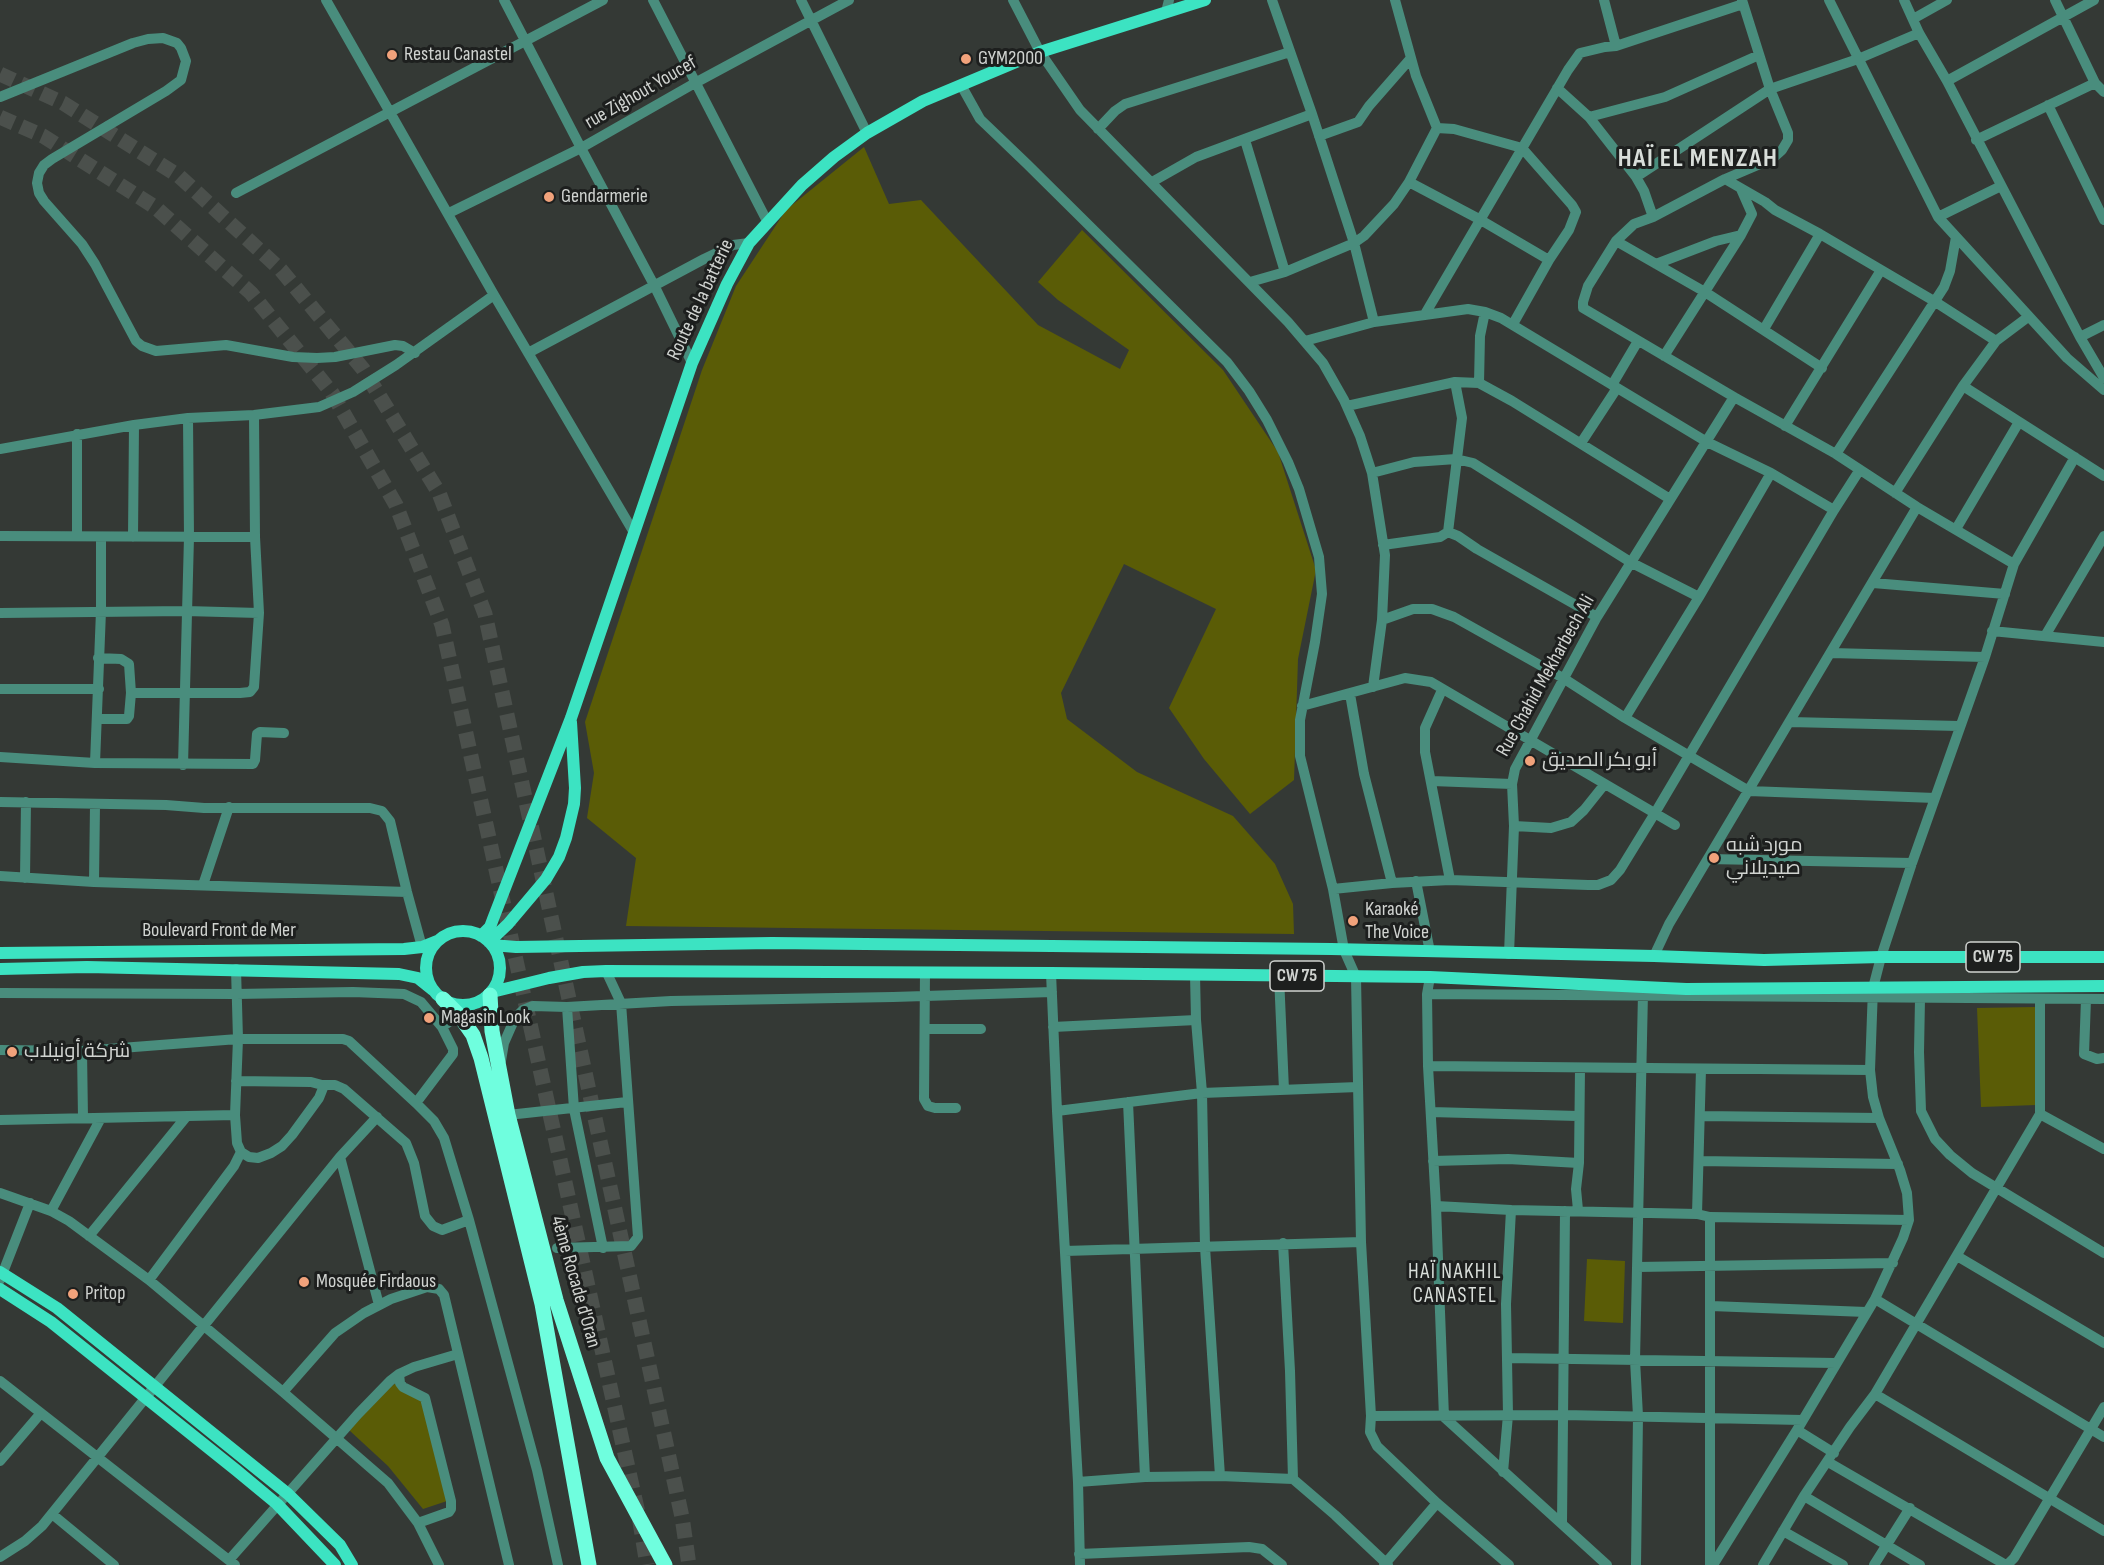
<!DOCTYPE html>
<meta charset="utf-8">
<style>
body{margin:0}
canvas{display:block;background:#343935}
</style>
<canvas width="2104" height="1565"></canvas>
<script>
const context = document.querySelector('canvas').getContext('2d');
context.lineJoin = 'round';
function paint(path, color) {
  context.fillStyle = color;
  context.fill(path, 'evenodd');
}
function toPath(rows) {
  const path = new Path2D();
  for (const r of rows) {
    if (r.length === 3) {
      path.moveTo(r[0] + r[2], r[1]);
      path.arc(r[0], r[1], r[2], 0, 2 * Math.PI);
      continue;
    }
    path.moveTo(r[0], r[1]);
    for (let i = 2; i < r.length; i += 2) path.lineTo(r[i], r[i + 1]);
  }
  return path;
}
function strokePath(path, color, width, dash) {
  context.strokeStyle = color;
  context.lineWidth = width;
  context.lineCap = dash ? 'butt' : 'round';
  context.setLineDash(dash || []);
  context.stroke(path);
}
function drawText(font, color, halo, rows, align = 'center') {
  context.font = font + ' "Sofia Sans Condensed",Cairo,sans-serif';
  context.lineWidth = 6;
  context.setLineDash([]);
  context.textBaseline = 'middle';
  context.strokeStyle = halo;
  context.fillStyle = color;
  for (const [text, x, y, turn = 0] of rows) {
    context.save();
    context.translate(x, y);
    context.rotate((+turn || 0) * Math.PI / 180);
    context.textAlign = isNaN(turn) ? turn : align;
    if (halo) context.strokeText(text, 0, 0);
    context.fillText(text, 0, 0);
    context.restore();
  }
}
const green = toPath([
 [864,147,889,204,921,200,1038,325,1120,369,1129,350,1058,300,1038,282,1082,230,1223,370,1278,452,1316,570,1298,659,1294,780,1250,814,1204,759,1169,708,1216,609,1124,564,1061,693,1067,719,1137,772,1233,816,1275,864,1293,904,1294,934,626,926,636,858,587,818,594,773,585,722,702,370,736,286,786,210],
 [2036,1007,2036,1105,1981,1107,1977,1008],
 [1587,1259,1625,1261,1623,1323,1584,1321],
 [400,1380,420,1393,447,1501,423,1509,388,1466,349,1430,389,1388]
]);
const highwayTunnel = toPath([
 [0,74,63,103,179,176,281,270,363,369,439,493,485,614,682,1517,689,1565],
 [0,117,43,136,155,207,251,293,332,393,396,505,442,625,640,1522,647,1565]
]);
const minor = toPath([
 [326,0,494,295,633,531],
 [504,0,581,148,654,285,692,363],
 [653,0,767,221],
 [801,0,867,133],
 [1013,0,1040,52,1080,110,1288,322,1323,363,1344,400,1360,436,1372,473,1385,555,1382,620,1373,687],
 [1272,0,1312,114,1354,243,1374,322,1468,309,1485,312,1501,318,1707,442,1771,473,1834,510],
 [1395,0,1416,76,1437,128],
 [1604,0,1616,46],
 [1742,0,1770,89,1788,133,1788,140,1782,150,1772,159,1725,179,1653,217,1634,224,1616,241,1588,286,1583,302,1583,308,1734,397,1836,454,1917,507,2014,564],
 [1829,0,1938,217,2067,358,2104,390],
 [1904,0,1919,33,1947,81,2080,337,2104,378],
 [2055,0,2095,83,2104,92],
 [1166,12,1169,0],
 [1913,19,1947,0],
 [1947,81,2094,0],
 [961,85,980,119,1027,164,1227,362,1249,391,1267,420,1288,462,1299,489,1319,557,1322,594,1315,642,1300,720,1300,756,1333,889,1344,950,1356,977,1361,1242,1371,1416,1370,1432,1377,1446,1437,1503,1509,1565],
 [1557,88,1589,117,1636,177,1644,191,1653,217],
 [0,97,133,43,148,39,163,38,177,43,181,48,186,61,181,80,166,91,52,159,44,165,39,173,37,183,39,193,44,201,82,244,95,264,136,341,142,346,156,351,226,345,293,357,317,358,335,357,395,345,403,346,415,353],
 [2048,105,2104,220],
 [1589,117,1665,97,1759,55],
 [1098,129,1115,111,1125,104,1290,52],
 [1319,136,1358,122,1369,106,1411,58],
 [1245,140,1285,272],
 [1976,140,2095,83],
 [1636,177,1770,89,1858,59,1919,33],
 [1725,179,1765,202,1775,210,1820,234,1934,301,1996,341],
 [1152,182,1196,157,1312,114],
 [1409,182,1479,219,1549,260],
 [236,193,603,0],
 [449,213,581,148,695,83,849,0],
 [1938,217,2001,186],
 [1616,241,1705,292,1822,368],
 [1656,264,1716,241,1741,235],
 [1250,282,1285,272,1354,243,1364,236,1394,204,1409,182,1437,128,1454,129,1522,148,1572,205,1576,212,1569,230,1549,260,1513,324],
 [1425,314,1568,70,1580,53,1605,47,1616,46,1743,4],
 [1764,329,1820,234],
 [2080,337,2104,325],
 [1305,341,1374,322],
 [528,353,704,259,733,245,749,243],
 [1664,356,1741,235,1752,214,1741,189],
 [1479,383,1480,336,1485,312],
 [1612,385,1638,341],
 [1963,386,2104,476],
 [1347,406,1455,382,1479,383,1512,401,1670,499],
 [1785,426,1881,270],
 [77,434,77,536],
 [1581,443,1617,388],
 [0,449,134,425,188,418,254,415,319,407,353,392,396,365,494,295],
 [1836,454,1944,287,1950,271,1956,237],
 [1372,473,1414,462,1456,459,1473,463,1632,563,1699,597],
 [1895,493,1963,386,1996,341,2028,317],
 [1956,529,2019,422],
 [1448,532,1462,418,1455,382],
 [0,536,255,537],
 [133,537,134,425],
 [1383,545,1440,537,1448,532,1458,536,1477,549,1597,617],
 [1873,583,2005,594],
 [0,613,186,611,259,613],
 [1382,620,1413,609,1432,609,1454,617,1563,678,1625,718,1749,791,1935,798],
 [1992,631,2104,642],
 [2045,636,2104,536],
 [1831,653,1985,657],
 [0,689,99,689],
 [1442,690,1425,728,1425,752,1450,880],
 [131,693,240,693,250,692,254,687,259,613,255,537,254,415],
 [1350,694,1364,774,1392,883],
 [1302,706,1405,678,1431,682,1675,825],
 [1625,718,1699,597,1771,473],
 [97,719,127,719,129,716,131,693,129,664,121,659,98,658],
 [1790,722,1959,726],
 [0,757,95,763,253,764,255,760,257,734,260,732,284,733],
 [95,763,101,611,101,537],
 [183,765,189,537,188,418],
 [1432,781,1512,784],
 [0,802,166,805,204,808,370,808,382,811,390,821,407,892,422,947],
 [1514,826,1551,828,1571,822,1584,810,1604,785],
 [1708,859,1912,863],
 [0,876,94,882,407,892],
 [25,878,26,802],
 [1416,881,1430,952],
 [94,882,95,805],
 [203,885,229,807],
 [1333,889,1392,883,1450,880,1588,885,1598,885,1611,880,1620,870,1655,813,1834,510,1859,471],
 [1509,954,1514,826,1512,784,1515,769,1597,617,1734,397],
 [1654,956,1669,924,1917,507],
 [925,972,924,1099,928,1106,935,1108,956,1108],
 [1051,973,1057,1111,1078,1482,1080,1565],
 [1195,975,1196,1020,1202,1093,1205,1247,1220,1476],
 [1279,976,1284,1090],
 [1430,977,1427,994,1428,1066,1436,1206,1444,1417,1607,1565],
 [0,993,236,994,353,992,404,994,421,1002,442,1027,477,1002],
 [1427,994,2104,999],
 [1920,999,1919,1052,1921,1111,1935,1139,1950,1155,1972,1173,2104,1253],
 [2086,999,2084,1054,2097,1059,2104,1058],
 [567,1007,574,1109,603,1248],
 [1053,1027,1196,1020],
 [926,1029,981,1029],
 [0,1050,82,1051,238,1039,343,1039,349,1041,416,1103,434,1121,444,1138,469,1220,537,1470,558,1565],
 [82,1051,83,1118],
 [501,1061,504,1043,515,1018,523,1010,533,1006,567,1007,671,1001,893,997,1052,992],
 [1428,1066,1870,1070],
 [236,1081,311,1082,322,1085,323,1088,319,1098,292,1135,282,1146,271,1153,258,1158,249,1157,241,1152],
 [322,1085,335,1085,344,1089,406,1143,414,1163,425,1216,433,1226,442,1230,469,1220],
 [1128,1102,1145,1477],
 [416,1103,453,1054,453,1049,442,1027],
 [1057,1111,1202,1093,1358,1087],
 [1431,1112,1578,1116],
 [2040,1114,2104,1149],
 [508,1115,627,1102],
 [1700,1116,1879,1118],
 [0,1120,235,1115],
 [340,1157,379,1305],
 [1433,1161,1508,1159,1579,1163],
 [1699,1161,1898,1164],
 [0,1193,51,1211,69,1221,149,1280,283,1392,388,1483,418,1523,439,1565],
 [1436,1206,1511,1210,1697,1214,1710,1217,1909,1220],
 [1578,1210,1576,1189,1579,1163,1580,1068],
 [51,1211,101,1118],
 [1697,1214,1701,1069],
 [89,1236,186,1117],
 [1283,1243,1290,1371,1293,1479],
 [557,1248,631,1246,638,1237,621,1003,606,971],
 [1065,1251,1361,1242],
 [1957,1256,2104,1343],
 [1637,1267,1893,1263],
 [0,1280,30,1203],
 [149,1280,234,1166,241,1152,237,1143,235,1115,238,1039,236,969],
 [1875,1299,2104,1437],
 [1711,1306,1866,1312],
 [1508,1358,1836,1363],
 [399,1374,400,1383,403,1387,425,1398,451,1501,451,1509,449,1512,418,1523],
 [0,1381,235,1565],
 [283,1392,335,1333,364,1313,391,1299,427,1287,439,1289,444,1295,509,1565],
 [1875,1394,2104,1531],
 [1371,1416,1564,1415,1802,1420],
 [1797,1430,1834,1453],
 [0,1461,41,1413],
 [1828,1462,2006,1565],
 [1503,1472,1508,1415,1506,1304,1511,1210],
 [1078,1482,1145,1477,1220,1476,1293,1479,1335,1515,1388,1565],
 [1804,1496,1920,1565],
 [52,1514,114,1565],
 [1562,1523,1565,1211],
 [1783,1531,1843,1565],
 [1079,1554,1249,1547,1262,1549,1282,1565],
 [0,1557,25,1541,42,1526,340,1157,377,1117],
 [229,1560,358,1414,390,1381,399,1374,414,1367,458,1354],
 [1384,1565,1437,1503],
 [1636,1565,1638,1416,1635,1360,1643,993],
 [1710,1565,1710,1217],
 [1713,1565,1797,1430,1875,1299,1903,1238,1909,1220,1907,1193,1900,1170,1879,1118,1873,1097,1870,1070,1873,988,1881,957,1912,863,1985,657,2014,564,2075,457],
 [1763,1565,1804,1496,1850,1427,1875,1394,2040,1114,2040,999],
 [1874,1565,1910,1508],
 [2007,1565,2014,1558,2104,1407]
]);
const major = toPath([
 [463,968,37],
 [481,936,490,927,493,919,571,718,692,363,727,284,749,243,802,185,834,157,867,133,923,101,1040,52,1205,0],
 [489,942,508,924,546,879,559,857,566,838,574,804,575,788,571,722],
 [492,945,516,947,772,943,1331,949,1654,956,1764,960,1881,957,2104,957],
 [0,953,404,949,422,947,437,941],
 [0,969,87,967,399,974,418,978,433,990],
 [492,992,549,978,583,972,606,971,1051,973,1430,977,1686,989,2104,986],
 [0,1272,57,1308,288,1494,340,1545,352,1565],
 [0,1289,51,1322,236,1470,277,1504,335,1565]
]);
const highway = toPath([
 [490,995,492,1031,508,1115,556,1300,607,1458,665,1565],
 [443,999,459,1015,473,1035,481,1058,542,1304,589,1565]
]);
const markers = [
 [392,55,6,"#f1a27b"],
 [966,59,6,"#f1a27b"],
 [549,197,6,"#f1a27b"],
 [1530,761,6,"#f1a27b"],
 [1714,858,6,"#f1a27b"],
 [1353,921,6,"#f1a27b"],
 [429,1018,6,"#f1a27b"],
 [12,1052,6,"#f1a27b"],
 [304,1282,6,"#f1a27b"],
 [73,1294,6,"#f1a27b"]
];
const shields = [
 [1993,957,54],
 [1297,976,54]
];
const shieldNames = [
 ["CW 75",1993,957],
 ["CW 75",1297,976]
];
const poiNames = [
 ["Restau Canastel",404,55],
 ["GYM2000",978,59],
 ["Gendarmerie",561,197],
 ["أبو بكر الصديق",1542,761],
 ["مورد شبه",1726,846],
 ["صيديلاني",1726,869],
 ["Karaoké",1365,910],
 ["The Voice",1365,933],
 ["Magasin Look",441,1018],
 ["شركة أونيلاب",24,1052],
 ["Mosquée Firdaous",316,1282],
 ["Pritop",85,1294]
];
const streetNames = [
 ["rue Zighout Youcef",641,93,-30],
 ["Route de la batterie",701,300,-65],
 ["Rue Chahid Mekharbech Ali",1546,676,-61],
 ["Boulevard Front de Mer",219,931],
 ["4ème Rocade d'Oran",575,1282,74]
];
const neighbourhoodNames = [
 ["HAÏ NAKHIL",1455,1273],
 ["CANASTEL",1455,1297]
];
const districtNames = [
 ["HAÏ EL MENZAH",1698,159]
];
paint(green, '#5a5c06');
strokePath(highwayTunnel, '#4b504c', 15, [15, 8]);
strokePath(minor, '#498d7d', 10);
strokePath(major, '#3ce3c2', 12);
strokePath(highway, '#6ffede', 15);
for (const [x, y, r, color] of markers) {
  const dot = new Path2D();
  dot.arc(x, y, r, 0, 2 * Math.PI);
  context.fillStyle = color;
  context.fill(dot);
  strokePath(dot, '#1d1f1e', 2);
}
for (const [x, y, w] of shields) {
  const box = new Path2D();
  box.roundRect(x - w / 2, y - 15, w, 30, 4.5);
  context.fillStyle = '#1d1f1e';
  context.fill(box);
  strokePath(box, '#d0d3d0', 1.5);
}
drawText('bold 18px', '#d0d3d0', null, shieldNames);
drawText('20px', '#d0d3d0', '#1d1f1e', poiNames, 'left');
drawText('20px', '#d0d3d0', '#1d1f1e', streetNames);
context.letterSpacing = '1.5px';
drawText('21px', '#d9deda', '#1d1f1e', neighbourhoodNames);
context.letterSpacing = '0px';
context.letterSpacing = '1.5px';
drawText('bold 26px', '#d9deda', '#1d1f1e', districtNames);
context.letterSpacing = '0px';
</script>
